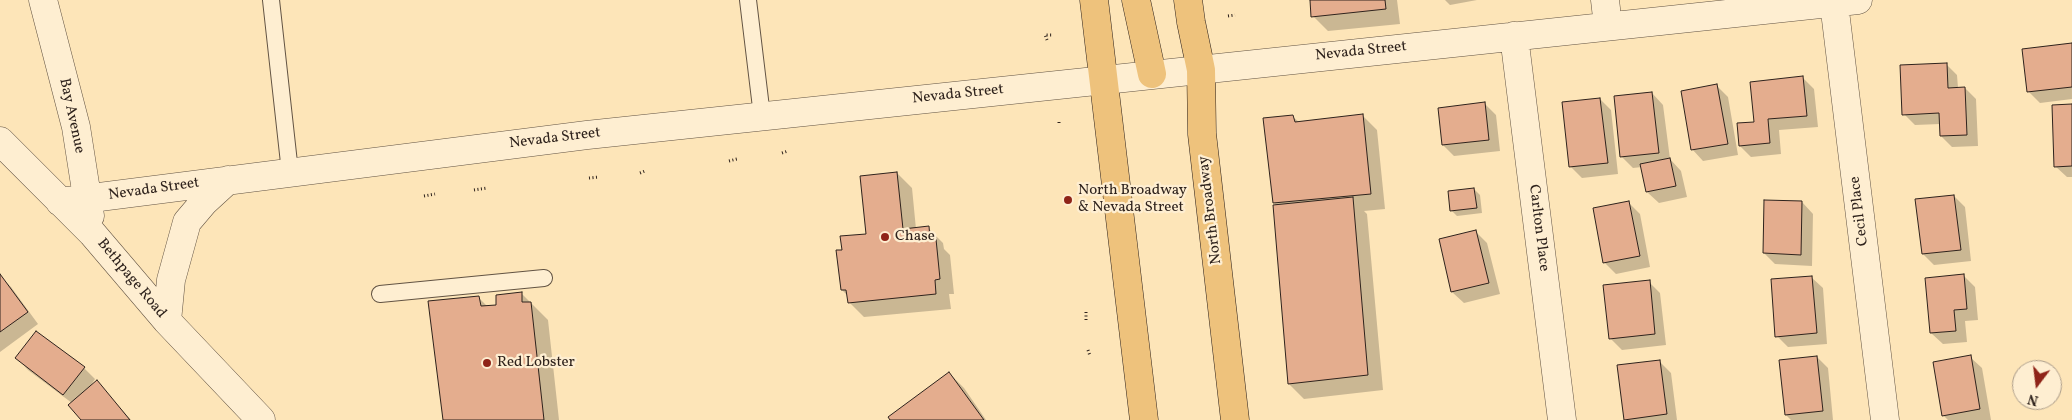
<!DOCTYPE html>
<style>
body{margin:0}
#map{position:relative;width:2072px;height:420px;overflow:hidden;background:#fde5b8;font-family:Vollkorn,serif}
canvas{display:block}
.north{position:absolute;left:2012px;top:360px;width:50px;height:50px;box-sizing:border-box;background:#feeed1;border:1px solid #ab9c89;border-radius:50%;rotate:195deg;font-size:14px;font-weight:700;line-height:20px;text-align:center;color:#2e221c}
.north::after{content:'';display:block;margin:auto;width:18px;height:22px;background:#8f2418;clip-path:polygon(50% 0,100% 100%,50% 72%,0 100%)}
</style>
<div id="map">
<canvas width="2072" height="420"></canvas>
<div class="north">N</div>
</div>
<script>
const context = document.querySelector('canvas').getContext('2d');
context.lineJoin = 'round';
function paint(path, color) {
  context.fillStyle = color;
  context.fill(path, 'evenodd');
}
function toPath(rows) {
  const path = new Path2D();
  for (const r of rows) {
    path.moveTo(r[0], r[1]);
    for (let i = 2; i < r.length; i += 2) path.lineTo(r[i], r[i + 1]);
  }
  return path;
}
function strokePath(path, color, width, dash) {
  context.strokeStyle = color;
  context.lineWidth = width;
  context.lineCap = dash ? 'butt' : 'round';
  context.setLineDash(dash || []);
  context.stroke(path);
}
function drawText(font, color, halo, rows, align = 'center') {
  context.font = font + ' Vollkorn,serif';
  context.lineWidth = 4.5;
  context.setLineDash([]);
  context.textBaseline = 'middle';
  context.strokeStyle = halo;
  context.fillStyle = color;
  for (const [text, x, y, turn = 0] of rows) {
    context.save();
    context.translate(x, y);
    context.rotate((+turn || 0) * Math.PI / 180);
    context.textAlign = isNaN(turn) ? turn : align;
    if (halo) context.strokeText(text, 0, 0);
    context.fillText(text, 0, 0);
    context.restore();
  }
}
const shadow = toPath([
 [1311,0,1397,0,1400,24,1328,31,1313,16],
 [1445,0,1477,0,1450,5],
 [2072,44,2072,99,2040,103,2029,92,2023,50],
 [1946,64,1957,75,1958,88,1965,88,1976,99,1978,146,1952,147,1941,136,1940,124,1915,125,1904,114],
 [1803,78,1814,89,1818,127,1779,130,1781,154,1751,157,1740,146,1755,123],
 [1717,86,1728,97,1738,155,1703,161,1692,149],
 [1652,93,1663,105,1670,159,1681,171,1687,197,1659,203,1647,192,1642,167,1633,168,1622,157],
 [1600,99,1611,110,1618,174,1582,178,1571,167],
 [1485,104,1496,115,1500,151,1454,156,1443,145],
 [2072,106,2072,177,2067,177,2055,166],
 [1362,115,1377,130,1385,209,1364,211,1367,214,1383,390,1304,399,1289,384,1276,205,1274,203,1293,117,1299,122],
 [897,173,912,188,916,229,928,228,943,243,944,249,950,255,954,294,949,294,951,309,864,317,849,302,848,296,842,290,843,251,867,235],
 [1474,189,1480,195,1482,213,1457,216,1451,210],
 [1954,196,1965,207,1971,261,1934,265,1923,254],
 [1802,202,1813,214,1812,266,1775,264,1764,253],
 [1629,203,1640,214,1650,267,1616,274,1604,262],
 [1476,232,1487,243,1500,294,1464,303,1452,292,1440,240],
 [0,276,11,287,38,324,0,352],
 [1964,276,1975,287,1978,320,1965,321,1967,342,1943,344,1931,333],
 [1811,277,1823,288,1827,344,1788,347,1777,336],
 [1649,282,1660,293,1666,345,1622,350,1610,338],
 [522,294,548,320,559,420,444,420,479,298,488,307,498,306],
 [1817,357,1828,368,1833,420,1791,420,1786,415],
 [1970,357,1982,368,1991,420,1948,420,1943,415],
 [17,358,84,368,95,379,89,388,97,382,131,420,83,420,72,403,28,370],
 [1659,361,1671,373,1677,420,1626,420],
 [949,373,964,388,986,420,892,420]
]);
const building = toPath([
 [1310,0,1385,0,1386,9,1311,17,1310,0],
 [2072,43,2072,87,2027,92,2022,49,2072,43],
 [1947,63,1948,88,1965,87,1967,135,1940,136,1939,113,1902,115,1900,65,1947,63],
 [1803,76,1807,116,1768,119,1770,143,1739,146,1737,123,1754,122,1750,82,1803,76],
 [1717,84,1728,144,1691,150,1681,91,1717,84],
 [1652,92,1659,153,1620,157,1614,96,1652,92],
 [1600,98,1608,163,1569,167,1562,102,1600,98],
 [1485,102,1489,140,1442,145,1438,108,1485,102],
 [2072,104,2072,166,2054,167,2052,105,2072,104],
 [1363,114,1371,194,1273,203,1263,118,1293,115,1295,122,1363,114],
 [1670,158,1676,186,1646,192,1640,164,1670,158],
 [897,172,903,229,929,226,930,239,936,239,940,279,935,280,936,294,848,303,846,290,841,290,836,250,842,250,840,236,866,234,860,176,897,172],
 [1474,188,1477,208,1450,211,1448,191,1474,188],
 [1954,195,1961,250,1922,254,1915,199,1954,195],
 [1353,197,1368,375,1288,384,1273,205,1353,197],
 [1764,200,1802,201,1801,255,1763,253,1764,200],
 [1629,201,1640,256,1603,263,1593,208,1629,201],
 [1476,230,1489,283,1451,292,1439,239,1476,230],
 [0,274,28,312,0,332,0,274],
 [1964,274,1967,309,1954,310,1956,331,1930,333,1925,278,1964,274],
 [1812,276,1817,333,1775,337,1771,279,1812,276],
 [1650,280,1655,334,1609,339,1603,285,1650,280],
 [522,292,522,302,531,302,544,420,443,420,428,301,479,296,481,306,496,305,496,295,522,292],
 [36,331,85,367,63,395,15,358,36,331],
 [1971,355,1980,409,1942,416,1933,362,1971,355],
 [1817,356,1823,411,1785,415,1779,360,1817,356],
 [1660,360,1667,414,1624,420,1617,365,1660,360],
 [949,372,984,420,890,420,888,417,949,372],
 [97,380,130,420,81,420,68,405,97,380]
]);
const path = toPath([
 [1228,16,1235,15],
 [1047,40,1045,35,1053,35],
 [1059,123,1059,120],
 [782,153,788,151],
 [729,161,737,159],
 [640,173,645,171],
 [589,178,599,177],
 [474,190,487,188],
 [424,196,435,194],
 [1086,312,1086,322],
 [1088,350,1090,356]
]);
const service = toPath([
 [271,0,290,172],
 [748,0,762,116],
 [380,294,544,278]
]);
const minor = toPath([
 [43,0,76,127,90,216],
 [1605,0,1608,26],
 [1834,3,1885,420],
 [1514,36,1562,420],
 [0,141,92,233,167,321,261,420],
 [60,202,587,135,1858,0],
 [167,321,171,280,187,222,204,202,228,180]
]);
const primary = toPath([
 [1094,0,1144,420],
 [1136,0,1152,74],
 [1188,0,1191,22,1201,70,1202,134,1235,420]
]);
const markers = [
 [1068,200,5,"#8f2418"],
 [885,237,5,"#8f2418"],
 [487,363,5,"#8f2418"]
];
const streetNames = [
 ["Nevada Street",1361,52,-6],
 ["Nevada Street",958,95,-6],
 ["Bay Avenue",71,116,78],
 ["Nevada Street",555,139,-7],
 ["Nevada Street",154,190,-8],
 ["North Broadway",1211,210,-97],
 ["Cecil Place",1860,211,-97],
 ["Carlton Place",1538,228,83],
 ["Bethpage Road",131,279,50]
];
const poiNames = [
 ["North Broadway",1078,191],
 ["& Nevada Street",1078,208],
 ["Chase",895,237],
 ["Red Lobster",497,363]
];
paint(shadow, '#0003');
paint(building, '#e4ad8e');
strokePath(building, '#2e221c', 1);
strokePath(service, '#625343', 18);
strokePath(minor, '#625343', 29);
strokePath(primary, '#2e221c', 29);
strokePath(path, '#2e221c', 3, [1, 2.5]);
strokePath(service, '#feeed1', 16);
strokePath(minor, '#feeed1', 28);
strokePath(primary, '#eec27c', 28);
for (const [x, y, r, color] of markers) {
  const dot = new Path2D();
  dot.arc(x, y, r, 0, 2 * Math.PI);
  context.fillStyle = color;
  context.fill(dot);
  strokePath(dot, '#feeed1', 2);
}
drawText('15px', '#2e221c', '#feeed1', streetNames);
drawText('15px', '#2e221c', '#feeed1', poiNames, 'left');
</script>
